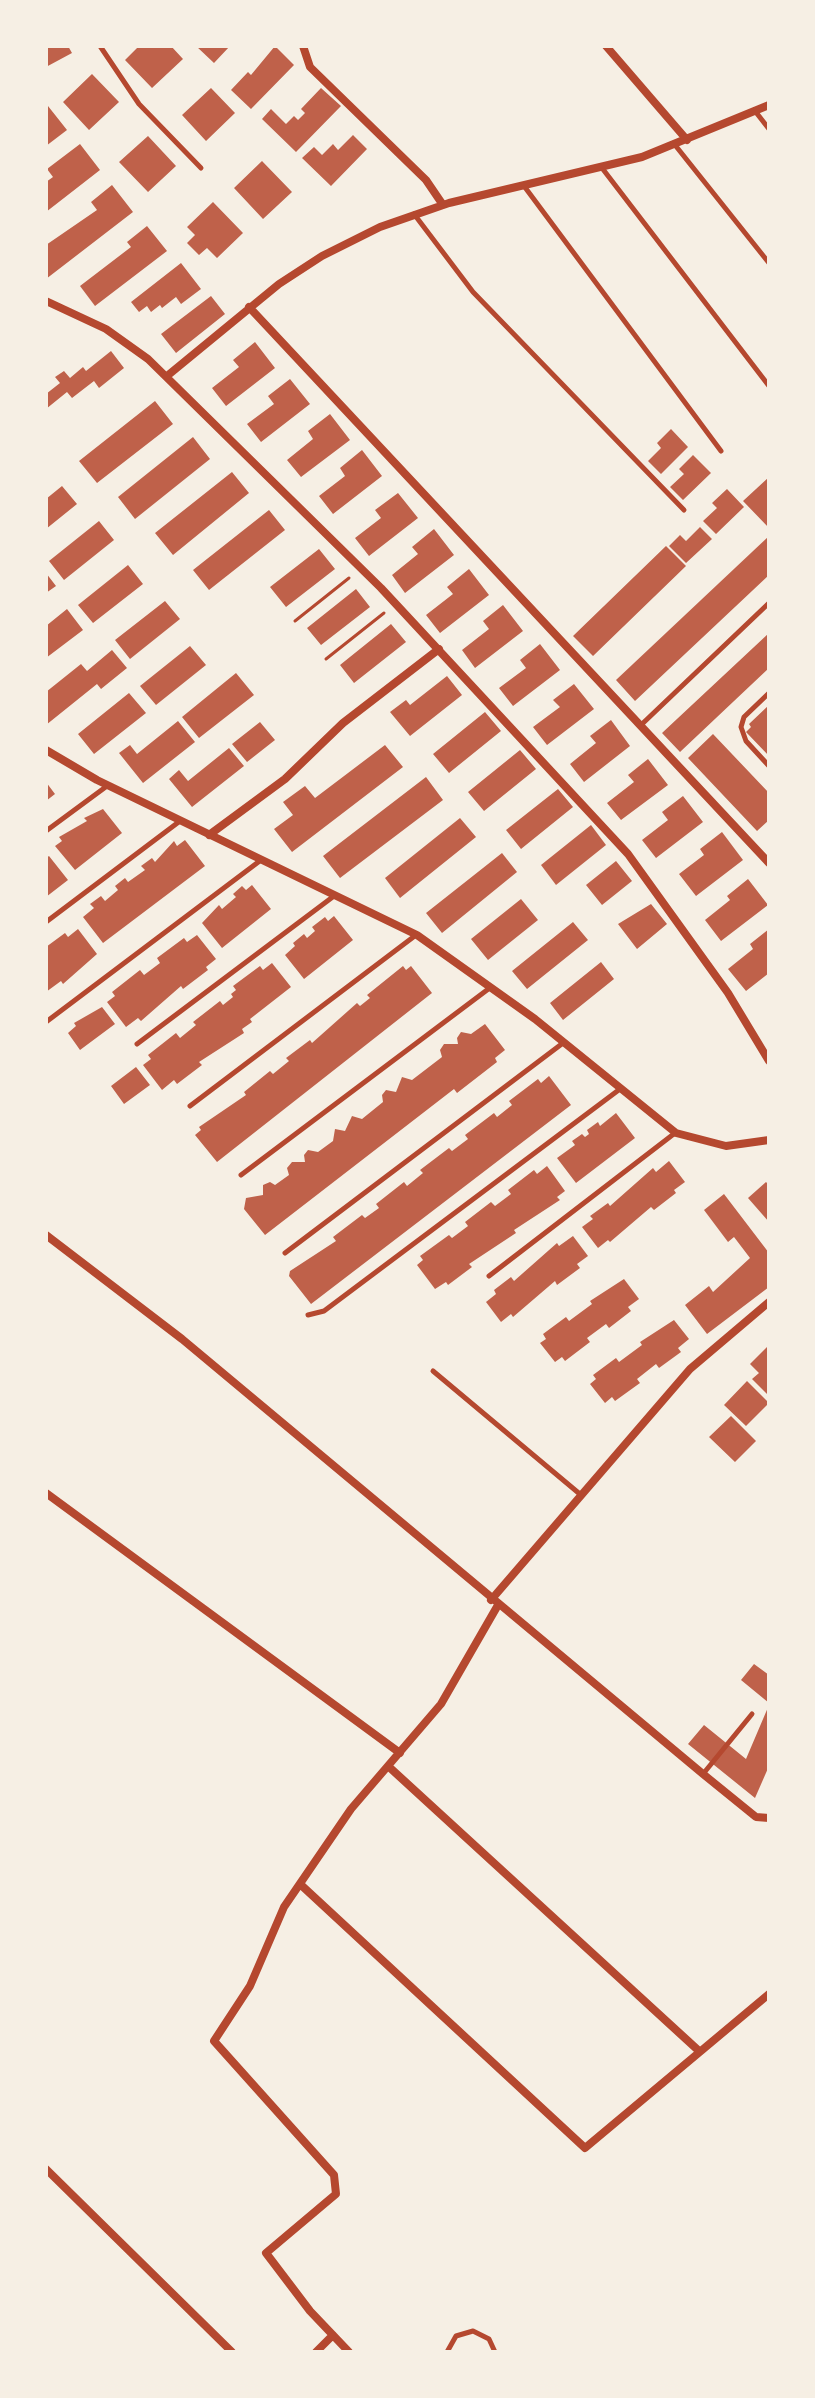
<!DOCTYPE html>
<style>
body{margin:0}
#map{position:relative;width:815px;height:2398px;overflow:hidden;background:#f6efe4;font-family:"IBM Plex Sans",sans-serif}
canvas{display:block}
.frame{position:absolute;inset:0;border:48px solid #f6efe4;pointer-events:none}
</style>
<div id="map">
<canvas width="815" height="2398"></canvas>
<div class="frame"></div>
</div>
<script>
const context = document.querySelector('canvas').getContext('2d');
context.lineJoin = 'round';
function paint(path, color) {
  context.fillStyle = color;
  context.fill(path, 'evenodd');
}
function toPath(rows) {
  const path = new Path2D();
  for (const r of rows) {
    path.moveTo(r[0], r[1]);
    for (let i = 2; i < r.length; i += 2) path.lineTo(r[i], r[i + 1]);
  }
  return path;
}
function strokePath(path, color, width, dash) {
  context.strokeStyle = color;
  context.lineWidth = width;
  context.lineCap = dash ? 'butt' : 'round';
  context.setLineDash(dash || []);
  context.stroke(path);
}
const building = toPath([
 [46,46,68,46,72,53,46,67],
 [139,46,171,46,183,59,152,88,125,60],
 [196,46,230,46,214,63],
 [275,46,294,65,251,109,231,90,248,72,251,75],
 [92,74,119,102,89,130,63,102],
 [211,88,235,113,206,141,182,115],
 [321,88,341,106,296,152,262,119,271,109,286,124,294,116,298,120,305,113,301,109],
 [48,106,67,130,46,146,46,108],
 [353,135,367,149,331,186,302,158,314,147,322,155,333,144,338,150],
 [148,136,176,166,148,192,119,162],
 [80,144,100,170,46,212,46,182,53,177,47,169],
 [262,161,292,192,263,219,234,188],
 [112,185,133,212,46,279,46,245,97,210,91,202],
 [213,202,243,233,217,258,207,248,199,255,187,243,195,235,187,227],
 [147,226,167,251,95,306,80,286,131,247,127,242],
 [181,263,201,289,181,304,176,297,162,308,160,305,151,312,147,306,139,312,131,302],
 [211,296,225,314,176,353,161,334],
 [255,342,275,368,226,406,212,388,239,367,233,360],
 [111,351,124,368,99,388,94,381,72,398,67,392,46,409,46,394,60,383,55,377,64,371,70,378,83,367,86,371],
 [290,379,310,404,261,442,247,424,274,404,268,396],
 [155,401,173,424,97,483,79,461],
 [330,414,350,440,301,477,287,460,313,439,308,431],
 [671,429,688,447,661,474,648,461,661,448,657,443],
 [193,437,210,459,135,519,118,497],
 [362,450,382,476,333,514,319,496,345,476,340,468],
 [693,455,711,473,683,500,670,487,684,474,679,469],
 [232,472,249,493,173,555,155,533],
 [769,477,769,528,743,501],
 [62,486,77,504,46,529,46,499],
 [727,489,744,507,716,534,703,521,717,508,712,503],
 [398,493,418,518,369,556,355,538,381,518,375,510],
 [269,510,285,530,209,590,193,570],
 [99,521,114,540,64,580,49,561],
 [700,527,712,539,686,563,669,546,680,535,686,541],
 [434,529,454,555,405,593,392,575,418,554,412,547],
 [769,536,769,575,635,701,616,680],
 [666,546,686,566,593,656,573,636],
 [319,549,335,569,286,607,270,587],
 [128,565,143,584,93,623,78,605],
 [469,569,489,595,440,633,426,615,453,594,447,587],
 [46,573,56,586,46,593],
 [356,589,370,607,321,645,307,628],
 [165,601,180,619,130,659,115,640],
 [503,605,523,631,475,668,462,650,489,629,483,621],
 [67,609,83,630,46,658,46,626],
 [391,624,406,642,354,683,340,665],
 [769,633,769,668,680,752,662,733],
 [540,644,560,670,513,706,499,688,526,668,520,660],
 [190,646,206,665,156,705,140,686],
 [112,650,127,668,101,689,97,684,46,725,46,692,81,664,87,671],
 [236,673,254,695,199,738,182,717],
 [447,676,462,695,410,736,390,712,406,700,410,705],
 [574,684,594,709,547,745,533,727,560,707,553,700],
 [129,693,146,713,94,754,78,734],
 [769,705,769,756,746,732,751,727,749,724],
 [485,712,501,731,449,773,433,754],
 [611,720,630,746,584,782,570,764,596,743,590,736],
 [178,721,195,742,143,783,119,753,130,745,137,754],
 [260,722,275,740,247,762,232,744],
 [713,734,769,793,769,820,757,831,688,758],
 [385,745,403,767,292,852,274,829,293,815,283,802,305,786,315,798],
 [229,748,244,766,192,807,169,779,179,770,188,781],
 [520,750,536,769,484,811,468,792],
 [648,759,668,785,621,820,607,803,634,782,628,775],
 [426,777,443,800,340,878,323,856],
 [46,782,55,794,46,801],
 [558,789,573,807,521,849,506,830],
 [683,796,703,822,656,858,642,840,668,820,662,812],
 [103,809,122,833,75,870,55,846,62,841,59,837,87,821,84,818],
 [460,818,476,837,400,898,385,878],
 [591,825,606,845,556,885,541,865],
 [722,832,743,860,696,896,679,874,704,855,700,849],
 [185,840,205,866,103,943,83,917,94,908,90,904,101,896,105,901,118,890,115,886,125,878,128,882,145,870,141,866,152,858,155,862,174,841,177,846],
 [502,853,517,872,442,933,426,913],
 [49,856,68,880,46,897,46,858],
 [616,861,632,881,602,905,586,885],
 [748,879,768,905,721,941,705,920,730,900,727,896],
 [252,885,271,909,222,948,202,923,219,905,222,909,236,897,233,894,242,886,246,890],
 [521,899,538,920,488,960,471,939],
 [651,904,667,924,637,949,618,924],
 [334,916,353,940,304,979,285,955,295,946,293,943,304,934,307,938,315,931,312,927,325,917,328,921],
 [573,922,588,940,527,989,512,971],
 [78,929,97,954,63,984,61,981,46,992,46,947,65,933,68,937],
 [769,929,769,973,746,991,728,969,753,949,750,944],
 [197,935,216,959,206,967,208,970,183,989,181,986,141,1021,138,1018,126,1027,107,1002,115,996,112,992,140,970,144,975,160,963,157,958,184,938,187,942],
 [601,962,614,979,563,1020,550,1003],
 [272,963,291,987,250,1019,252,1022,242,1029,244,1033,199,1062,202,1065,177,1084,174,1080,162,1090,143,1065,151,1059,148,1055,176,1033,180,1038,196,1025,193,1022,220,1001,223,1005,233,997,231,994,236,990,233,986,260,966,263,970],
 [403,966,406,970,411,966,432,993,217,1162,195,1135,201,1130,199,1127,246,1095,244,1092,270,1071,273,1074,289,1061,286,1058,310,1040,312,1043,357,1003,360,1006,370,998,367,995],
 [102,1007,115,1024,80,1050,68,1033,76,1026,74,1023],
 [485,1024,505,1050,495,1058,497,1062,457,1093,454,1089,265,1235,244,1209,246,1198,263,1195,263,1185,270,1182,275,1185,289,1175,287,1168,292,1162,305,1162,304,1155,308,1150,318,1152,333,1141,335,1129,345,1131,352,1116,362,1119,383,1102,382,1095,386,1090,396,1092,402,1077,412,1080,442,1057,440,1050,444,1044,458,1044,457,1038,461,1032,471,1034],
 [136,1067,150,1085,124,1104,111,1086],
 [549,1076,571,1105,311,1304,289,1276,290,1271,336,1241,333,1237,362,1215,365,1218,379,1208,376,1204,404,1182,407,1186,423,1173,420,1170,449,1148,452,1151,468,1139,465,1135,494,1113,497,1117,512,1105,509,1101,538,1079,541,1083],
 [616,1113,635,1138,576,1183,557,1158,575,1145,572,1141,582,1134,585,1137,589,1134,587,1130,598,1122,600,1126],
 [669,1161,685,1182,674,1190,676,1193,654,1210,651,1207,610,1242,608,1240,598,1248,582,1227,593,1219,590,1216,608,1203,610,1206,653,1168,656,1172],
 [547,1166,565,1191,557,1197,560,1200,514,1230,516,1233,469,1264,472,1267,448,1285,446,1282,435,1289,417,1265,423,1260,420,1256,449,1235,452,1238,468,1226,465,1222,491,1202,495,1206,511,1194,508,1190,534,1170,537,1174],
 [766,1182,769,1185,769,1222,748,1198],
 [724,1194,769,1253,769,1287,707,1334,685,1305,709,1286,713,1292,750,1258,734,1237,728,1242,704,1210],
 [573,1236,588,1256,577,1264,580,1268,557,1285,555,1281,513,1317,511,1314,501,1322,486,1302,496,1294,494,1290,511,1277,514,1281,557,1243,559,1246],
 [624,1279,639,1299,628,1307,631,1311,609,1328,606,1324,587,1338,590,1342,565,1361,562,1357,555,1362,540,1343,546,1339,543,1334,566,1317,569,1321,592,1304,590,1301],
 [674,1320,689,1339,678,1348,681,1352,659,1368,656,1364,637,1379,640,1383,615,1401,612,1397,605,1403,590,1384,596,1379,593,1375,616,1358,619,1362,642,1345,640,1342],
 [769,1345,769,1396,752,1379,759,1373,750,1364],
 [747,1381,769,1403,746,1426,724,1405],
 [731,1416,756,1441,735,1462,709,1437],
 [754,1664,769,1675,769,1703,741,1680],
 [769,1705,769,1766,755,1798,688,1744,704,1725,746,1759]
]);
const path = toPath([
 [295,621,349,578],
 [326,659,384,613]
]);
const service = toPath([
 [100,46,139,104,201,168],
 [755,111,769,129],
 [675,145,769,263],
 [602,168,769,386],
 [524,186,721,451],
 [414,214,473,292,684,510],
 [769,693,744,717,741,727,746,741,769,766],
 [641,725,769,603],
 [46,831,107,786],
 [46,922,180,821],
 [46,1022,261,860],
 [137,1044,334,896],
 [190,1106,416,935],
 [241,1175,491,987],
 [285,1253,563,1043],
 [489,1276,675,1133],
 [308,1315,324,1311,620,1089],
 [433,1371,581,1495],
 [703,1774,752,1714],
 [447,2352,456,2336,473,2331,489,2339,495,2352]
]);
const minor = toPath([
 [303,46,310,67,426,180,443,205],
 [606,46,687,140],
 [46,301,106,329,148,359,381,588,628,854,728,993,769,1061],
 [249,307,769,863],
 [167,376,279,284,322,256,380,227,449,203,642,157,769,105],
 [46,750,97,780,417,935,535,1019,676,1133,726,1146,769,1140],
 [209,835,285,779,343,723,439,649],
 [46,1235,182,1339,703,1774,756,1817,769,1818],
 [46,1493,400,1753],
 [491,1600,690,1369,769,1302],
 [388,1766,699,2051],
 [300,1884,585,2148,769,1994],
 [46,2169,232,2352],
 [316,2352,333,2335],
 [349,2352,310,2311,266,2253,336,2194,334,2175,214,2041,250,1986,284,1907,351,1809,441,1704,498,1605]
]);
paint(building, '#bf614a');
strokePath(path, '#b5482f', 3);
strokePath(service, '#b5482f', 5);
strokePath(minor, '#b5482f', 8);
</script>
